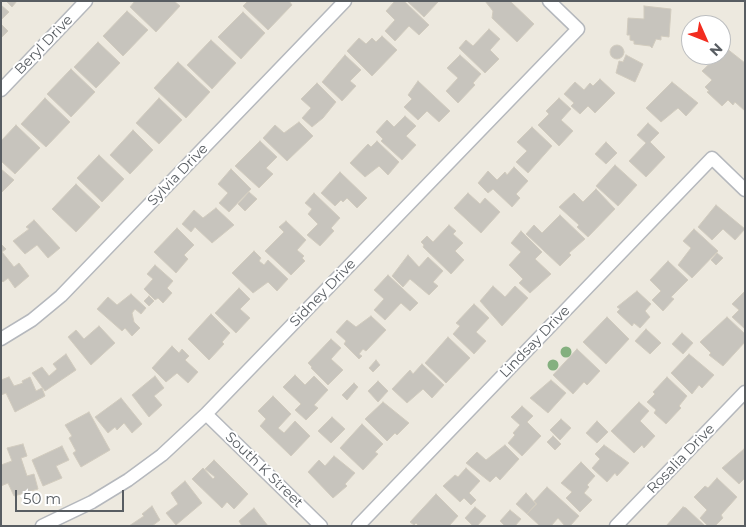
<!DOCTYPE html>
<style>
body{margin:0}
#map{position:relative;width:746px;height:527px;overflow:hidden;background:#ede9df;font-family:Montserrat,sans-serif}
canvas{display:block}
.frame{position:absolute;inset:0;border:2px solid #585d62;pointer-events:none}
.north{position:absolute;left:681px;top:15px;width:50px;height:50px;box-sizing:border-box;background:#fff;border:1px solid #bcbec0;border-radius:50%;rotate:134deg;font-size:14px;font-weight:700;line-height:20px;text-align:center;color:#585d62}
.north::after{content:'';display:block;margin:auto;width:18px;height:22px;background:#f22d20;clip-path:polygon(50% 0,100% 100%,50% 72%,0 100%)}
.scale{position:absolute;left:15px;top:490px;width:109px;height:22px;box-sizing:border-box;border:2px solid #585d62;border-top:0;padding-left:6px;font-size:15px;line-height:18px;white-space:nowrap;color:#585d62;-webkit-text-stroke:4px #fff;paint-order:stroke}
</style>
<div id="map">
<canvas width="746" height="527"></canvas>
<div class="frame"></div>
<div class="north">N</div>
<div class="scale">50 m</div>
</div>
<script>
const context = document.querySelector('canvas').getContext('2d');
context.lineJoin = 'round';
function paint(path, color) {
  context.fillStyle = color;
  context.fill(path, 'evenodd');
}
function toPath(rows) {
  const path = new Path2D();
  for (const r of rows) {
    if (r.length === 3) {
      path.moveTo(r[0] + r[2], r[1]);
      path.arc(r[0], r[1], r[2], 0, 2 * Math.PI);
      continue;
    }
    path.moveTo(r[0], r[1]);
    for (let i = 2; i < r.length; i += 2) path.lineTo(r[i], r[i + 1]);
  }
  return path;
}
function strokePath(path, color, width, dash) {
  context.strokeStyle = color;
  context.lineWidth = width;
  context.lineCap = dash ? 'butt' : 'round';
  context.setLineDash(dash || []);
  context.stroke(path);
}
function drawText(font, color, halo, rows, align = 'center') {
  context.font = font + ' Montserrat,sans-serif';
  context.lineWidth = 4;
  context.setLineDash([]);
  context.textBaseline = 'middle';
  context.strokeStyle = halo;
  context.fillStyle = color;
  for (const [text, x, y, turn = 0] of rows) {
    context.save();
    context.translate(x, y);
    context.rotate((+turn || 0) * Math.PI / 180);
    context.textAlign = isNaN(turn) ? turn : align;
    if (halo) context.strokeText(text, 0, 0);
    context.fillText(text, 0, 0);
    context.restore();
  }
}
const building = toPath([
 [6,1,17,1,12,7,6,1],
 [135,1,174,1,180,6,156,32,130,7,135,1],
 [248,1,289,1,292,5,268,30,243,6,248,1],
 [395,1,404,1,429,25,419,35,409,26,395,41,385,31,395,20,386,11,395,1],
 [407,1,438,1,438,2,424,17,407,1],
 [485,1,510,1,534,24,517,42,492,18,493,11,485,1],
 [1,5,9,12,1,20,1,5],
 [644,6,671,9,669,37,661,36,661,40,656,39,652,48,650,46,634,44,634,41,630,40,630,35,627,35,628,18,644,19,644,6],
 [127,11,148,30,123,56,103,36,127,11],
 [243,12,265,33,241,59,218,37,243,12],
 [1,24,8,31,1,38,1,24],
 [489,29,500,39,490,50,499,59,485,73,459,48,466,40,473,46,489,29],
 [382,36,397,50,372,76,347,51,359,38,366,44,372,38,376,42,382,36],
 [211,40,236,63,212,89,187,65,211,40],
 [98,42,120,63,96,88,74,67,98,42],
 [617,52,7],
 [726,48,745,63,745,111,735,102,733,105,728,100,722,106,707,92,709,91,705,87,712,80,702,71,726,48],
 [345,55,361,70,350,81,356,86,342,101,322,82,345,55],
 [460,55,481,74,473,83,475,85,458,103,446,91,458,78,447,68,460,55],
 [626,55,643,64,635,82,616,73,619,61,623,62,626,55],
 [178,62,210,92,186,118,154,88,178,62],
 [71,69,95,92,71,117,47,94,71,69],
 [600,79,615,93,595,113,588,106,580,114,571,106,574,103,564,94,575,82,584,90,590,83,593,86,600,79],
 [418,81,450,111,439,122,427,111,418,120,404,107,412,99,408,95,418,81],
 [672,82,698,103,686,116,678,108,661,122,646,108,672,82],
 [317,83,336,102,323,118,312,127,302,118,311,108,301,99,317,83],
 [45,98,70,122,46,147,21,124,45,98],
 [159,98,182,120,159,144,136,123,159,98],
 [559,98,571,109,561,120,573,131,559,146,538,125,549,114,546,111,559,98],
 [405,116,416,126,406,136,416,145,402,160,381,141,383,139,376,132,387,120,394,127,405,116],
 [299,122,313,136,287,161,263,138,275,125,284,133,299,122],
 [648,123,659,133,650,142,665,157,646,177,629,161,646,143,637,135,648,123],
 [16,125,40,148,15,174,1,161,1,141,16,125],
 [532,127,552,146,528,173,516,162,527,151,517,142,532,127],
 [133,130,153,150,130,174,110,155,133,130],
 [260,141,277,157,266,168,273,174,259,188,235,166,260,141],
 [377,141,399,162,388,175,379,166,365,177,350,163,368,144,371,147,377,141],
 [606,142,617,153,606,164,595,154,606,142],
 [99,155,124,179,102,202,77,178,99,155],
 [615,165,637,185,618,206,596,186,615,165],
 [514,167,528,181,516,194,520,198,512,207,493,189,488,193,478,183,488,171,497,180,505,172,507,175,514,167],
 [1,169,14,180,1,193,1,169],
 [231,169,251,189,229,212,219,203,228,193,218,184,231,169],
 [340,172,367,198,357,208,347,198,343,202,341,200,335,206,321,193,340,172],
 [76,184,100,207,76,232,52,209,76,184],
 [596,189,615,209,588,237,577,227,579,225,559,207,574,193,583,202,596,189],
 [249,192,257,199,245,211,238,204,249,192],
 [314,193,340,218,331,228,334,231,320,246,307,235,318,224,308,214,312,209,305,203,314,193],
 [468,193,480,204,485,198,500,212,481,233,454,208,468,193],
 [716,205,745,229,735,240,723,229,712,240,698,227,716,205],
 [216,208,234,225,212,243,195,227,191,232,182,224,194,210,203,218,216,208],
 [560,215,585,239,569,253,571,255,560,266,526,234,534,225,542,233,560,215],
 [34,220,60,248,48,258,37,245,25,254,13,241,29,229,26,227,34,220],
 [286,221,306,240,297,250,304,256,302,258,305,261,291,275,265,251,284,232,279,227,286,221],
 [449,225,456,231,453,234,463,243,455,251,464,260,451,274,423,247,424,245,421,242,427,236,433,242,449,225],
 [177,228,194,245,184,255,188,259,176,273,154,252,177,228],
 [694,229,718,251,692,278,678,265,691,248,683,241,694,229],
 [521,231,542,252,535,259,551,274,530,293,519,283,523,279,509,265,521,252,511,243,521,231],
 [1,244,6,249,2,252,14,267,19,263,29,276,15,288,8,278,3,282,1,280,1,244],
 [254,251,261,258,259,261,264,265,268,260,288,279,277,291,268,282,253,293,232,273,254,251],
 [717,253,723,258,716,265,711,260,717,253],
 [408,255,419,267,428,257,443,271,433,282,438,286,429,295,410,279,403,287,392,276,408,255],
 [668,261,688,280,671,297,674,299,663,311,652,300,661,291,650,280,668,261],
 [155,265,173,281,167,288,172,293,163,303,158,298,155,300,144,289,153,279,147,274,155,265],
 [388,275,418,303,410,311,401,303,385,320,374,310,384,299,374,290,388,275],
 [493,286,505,297,515,286,528,298,502,326,480,301,493,286],
 [239,288,250,299,240,309,250,318,236,333,215,313,239,288],
 [637,291,651,304,645,311,650,317,640,328,634,323,632,326,617,312,620,309,617,307,637,291],
 [745,291,745,329,732,317,739,310,732,304,745,291],
 [131,294,146,308,141,314,135,309,132,313,134,322,140,328,132,336,125,328,122,331,97,309,108,297,117,305,131,294],
 [149,296,154,301,149,306,144,301,149,296],
 [474,304,489,318,476,332,486,341,474,354,453,334,460,326,456,323,474,304],
 [211,314,230,333,222,342,224,344,209,360,188,339,211,314],
 [371,316,386,330,366,351,363,349,359,354,362,356,359,359,344,344,346,341,336,332,347,320,356,327,371,316],
 [607,317,629,339,606,364,583,342,607,317],
 [727,317,745,334,745,342,723,366,709,355,711,353,700,342,727,317],
 [99,326,115,343,91,365,68,337,76,330,84,339,99,326],
 [646,329,661,343,650,354,635,341,646,329],
 [682,333,693,343,683,354,672,344,682,333],
 [448,337,470,358,446,383,425,363,448,337],
 [331,339,341,348,331,359,343,370,328,385,311,368,312,367,308,363,331,339],
 [172,346,179,353,182,349,189,356,185,360,198,372,188,383,177,373,166,382,152,368,172,346],
 [577,349,600,371,587,385,584,382,573,394,553,375,577,349],
 [66,354,76,370,45,391,32,373,42,367,49,376,57,369,53,364,66,354],
 [689,354,714,375,702,388,699,385,692,394,671,373,689,354],
 [376,360,380,365,373,372,369,368,376,360],
 [422,364,444,385,432,398,423,389,407,403,392,389,410,370,413,374,422,364],
 [295,375,305,385,314,376,328,390,314,405,318,408,306,420,295,410,301,404,283,387,295,375],
 [155,376,164,388,154,396,162,405,149,417,132,395,155,376],
 [9,377,14,386,23,383,22,381,30,377,36,391,42,388,45,396,15,412,6,393,1,395,1,380,9,377],
 [667,377,687,396,679,406,681,408,666,424,654,413,656,410,647,402,655,394,653,392,667,377],
 [551,380,566,393,548,413,530,398,551,380],
 [378,381,388,391,378,402,368,391,378,381],
 [354,383,358,387,347,400,342,395,354,383],
 [273,396,291,414,278,428,284,433,295,421,310,436,291,456,260,426,266,419,258,411,273,396],
 [121,398,142,424,132,433,124,423,117,430,115,427,108,433,95,417,121,398],
 [383,402,409,423,397,435,395,433,387,441,365,419,383,402],
 [639,402,649,411,640,421,655,436,644,448,642,445,634,453,611,431,639,402],
 [522,406,533,416,527,422,541,436,522,456,508,443,515,435,513,433,520,425,511,417,522,406],
 [89,412,110,450,81,467,73,453,76,451,69,438,72,436,65,425,89,412],
 [332,417,345,429,331,443,318,431,332,417],
 [561,419,571,428,560,440,550,430,561,419],
 [597,421,608,432,597,443,586,433,597,421],
 [362,424,383,444,375,452,378,454,363,470,340,448,362,424],
 [553,436,561,444,555,450,547,442,553,436],
 [23,444,27,456,21,458,27,476,34,474,38,489,14,496,8,483,1,486,1,465,12,461,7,448,23,444],
 [505,445,519,459,500,480,496,476,490,482,466,463,477,452,486,460,505,445],
 [604,445,629,463,617,476,615,473,607,482,592,468,600,459,595,454,604,445],
 [62,446,69,460,56,466,62,478,43,486,32,460,62,446],
 [744,449,745,478,739,484,722,468,744,449],
 [334,456,355,473,345,484,347,486,333,498,308,472,319,460,325,466,334,456],
 [214,460,248,494,234,509,227,502,222,508,192,479,203,468,213,479,215,477,205,469,214,460],
 [581,462,595,476,587,485,589,487,584,493,592,500,580,512,566,498,572,492,561,483,581,462],
 [466,468,480,481,469,493,476,500,471,505,464,498,460,502,443,486,455,475,458,477,466,468],
 [717,478,737,497,721,515,723,518,715,526,708,526,700,518,707,510,694,497,705,486,708,488,717,478],
 [185,481,202,503,176,525,166,513,178,504,171,493,185,481],
 [547,487,579,516,570,526,565,526,558,518,551,526,540,526,527,514,537,504,534,501,547,487],
 [526,493,536,504,527,514,516,504,526,493],
 [436,494,458,516,449,526,419,526,416,523,414,525,410,522,436,494],
 [152,506,160,520,152,526,129,526,144,516,142,514,152,506],
 [475,507,486,516,477,526,473,526,465,518,475,507],
 [683,507,686,508,705,526,666,526,683,507],
 [254,508,268,526,242,526,239,521,254,508],
 [510,510,521,519,515,526,505,526,500,521,510,510]
]);
const street = toPath([
 [1,90,86,1],
 [1,339,32,320,61,296,345,1],
 [206,414,321,526],
 [42,526,92,502,128,480,162,455,206,414,578,29,549,1],
 [358,526,712,158,745,190],
 [616,526,745,392]
]);
const trees = [
 [566,352],
 [553,365]
];
const streetNames = [
 ["Beryl Drive",44,45,-46],
 ["Sylvia Drive",178,175,-46],
 ["Sidney Drive",323,293,-46],
 ["Lindsay Drive",535,342,-46],
 ["Rosalia Drive",681,459,-46],
 ["South K Street",264,470,44]
];
paint(building, '#c7c4bd');
strokePath(building, '#d1cbbe', 1);
strokePath(street, '#b5b8bd', 15);
strokePath(street, '#fff', 12);
context.fillStyle = '#84b07f';
for (const [x, y] of trees) {
  context.beginPath();
  context.arc(x, y, 5.5, 0, 2 * Math.PI);
  context.fill();
}
drawText('14px', '#585d62', '#fff', streetNames);
</script>
